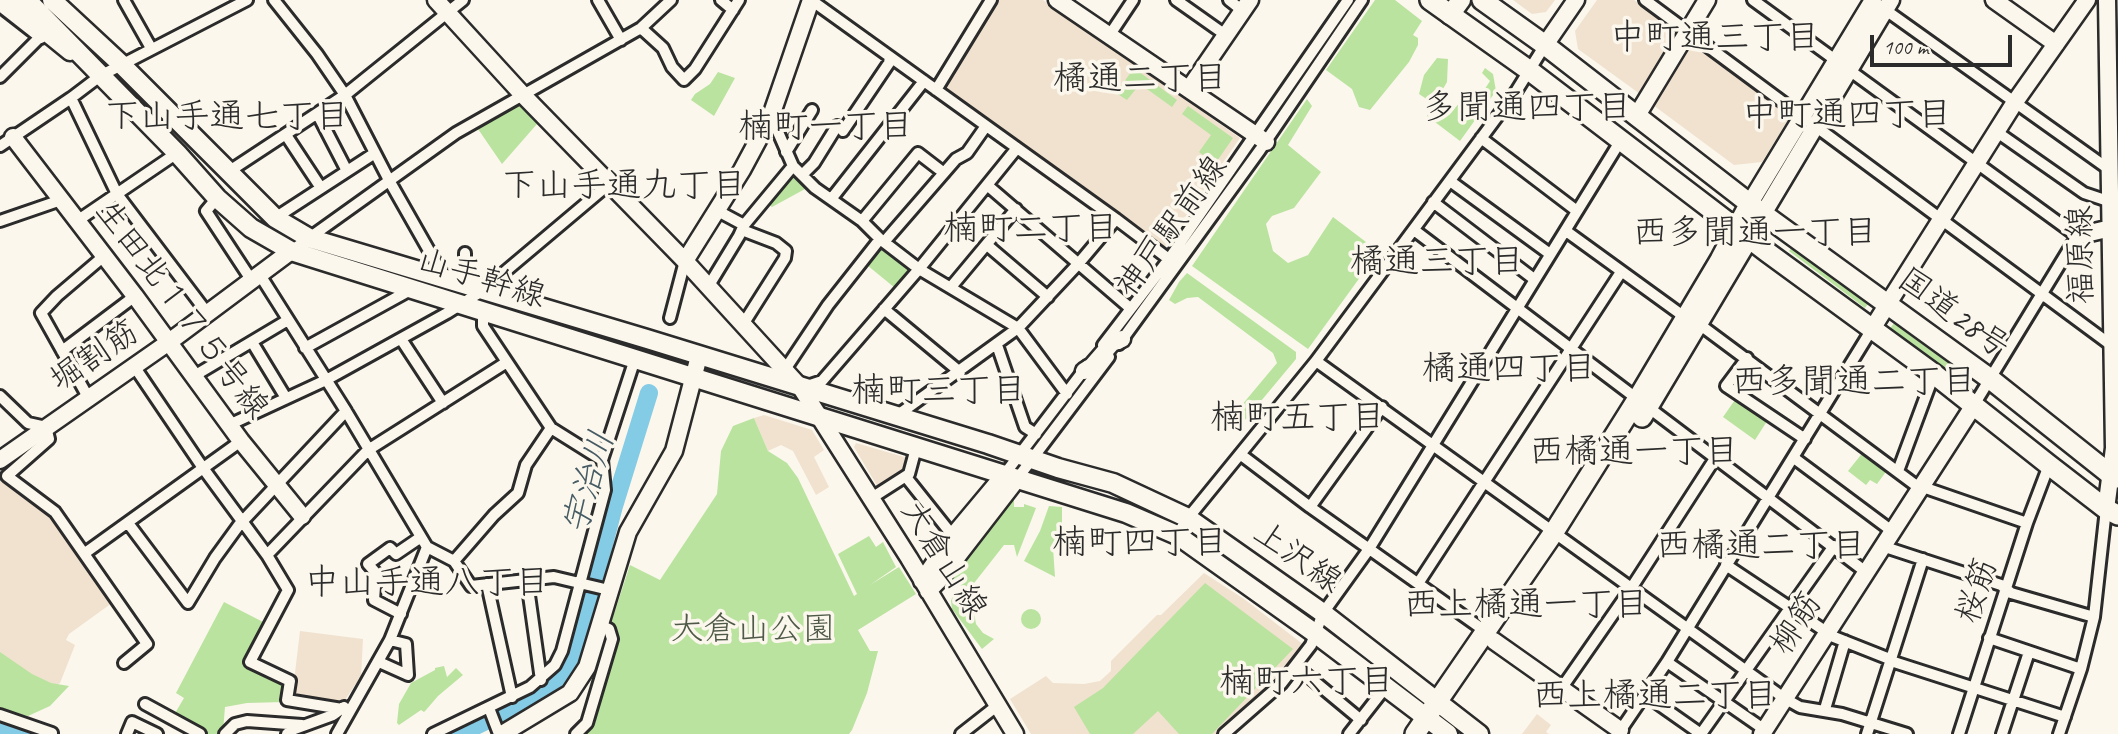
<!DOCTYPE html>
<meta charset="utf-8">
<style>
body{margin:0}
#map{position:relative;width:2118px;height:734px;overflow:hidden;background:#fbf7ec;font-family:Caveat,sans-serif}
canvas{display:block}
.scale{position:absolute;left:1870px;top:35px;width:142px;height:32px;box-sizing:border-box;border:4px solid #2b2b2b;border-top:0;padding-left:9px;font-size:21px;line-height:24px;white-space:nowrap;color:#2b2b2b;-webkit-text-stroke:5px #fbf7ec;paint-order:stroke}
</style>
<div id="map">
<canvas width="2118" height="734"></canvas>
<div class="scale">100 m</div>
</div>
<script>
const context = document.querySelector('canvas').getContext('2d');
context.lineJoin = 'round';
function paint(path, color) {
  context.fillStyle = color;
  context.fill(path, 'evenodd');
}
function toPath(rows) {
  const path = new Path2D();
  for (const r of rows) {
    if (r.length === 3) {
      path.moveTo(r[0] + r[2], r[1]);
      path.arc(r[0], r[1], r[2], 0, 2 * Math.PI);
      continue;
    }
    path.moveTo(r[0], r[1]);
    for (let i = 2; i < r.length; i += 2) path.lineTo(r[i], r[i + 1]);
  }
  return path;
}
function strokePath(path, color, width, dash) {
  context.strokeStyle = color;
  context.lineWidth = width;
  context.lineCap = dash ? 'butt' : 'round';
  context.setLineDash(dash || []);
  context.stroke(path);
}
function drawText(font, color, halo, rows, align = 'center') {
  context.font = font + ' Caveat,"Klee One",sans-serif';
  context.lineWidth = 7;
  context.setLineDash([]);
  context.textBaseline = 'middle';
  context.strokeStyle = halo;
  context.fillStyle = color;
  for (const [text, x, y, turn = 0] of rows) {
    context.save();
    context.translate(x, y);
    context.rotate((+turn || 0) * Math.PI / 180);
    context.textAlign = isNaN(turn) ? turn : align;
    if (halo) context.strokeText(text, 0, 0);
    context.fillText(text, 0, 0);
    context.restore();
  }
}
const built = toPath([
 [995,0,1043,0,1240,138,1165,246,945,92,943,86],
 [1513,0,1555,0,1546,12,1532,14],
 [1597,0,1634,0,1674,29,1677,38,1640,94,1578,49,1575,31],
 [1695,46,1790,117,1762,162,1734,165,1653,105,1687,47],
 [764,415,812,430,824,450,814,457,829,487,816,495,793,451,781,445,768,451,754,418],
 [856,443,911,459,908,472,879,489,854,447],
 [0,478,49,510,112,603,69,634,66,640,75,645,60,683,47,692,0,661],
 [1204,573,1244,599,1304,645,1285,671,1258,699,1218,734,1031,734,1010,699,1046,676,1053,683,1084,684,1100,681,1111,671,1111,661,1157,615,1161,615],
 [300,631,363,639,361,676,341,706,292,698],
 [1537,714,1551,725,1546,732,1549,734,1522,734]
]);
const green = toPath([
 [1375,0,1395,0,1422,21,1413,35,1418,38,1418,45,1409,62,1370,110,1359,107,1352,89,1326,70],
 [1437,58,1448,59,1447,82,1434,104,1449,115,1467,94,1479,98,1490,81,1482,73,1485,68,1493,74,1496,91,1460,141,1427,116,1428,100,1419,94,1424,75],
 [1134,68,1177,100,1172,107,1140,84,1127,100,1116,93],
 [718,72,735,78,714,116,691,100,695,94,710,84],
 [1307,99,1312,106,1288,145,1321,172,1294,208,1272,216,1266,224,1273,251,1288,263,1308,255,1333,217,1366,242,1362,250,1374,258,1308,349,1192,266],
 [520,105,537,124,502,164,478,129],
 [1188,106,1233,138,1215,164,1199,152,1211,135,1182,114],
 [789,175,795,176,805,189,772,207,766,202],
 [882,246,910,270,895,288,867,265],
 [1792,247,1868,304,1865,308,1789,251],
 [1187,273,1296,352,1296,359,1246,419,1239,422,1233,419,1236,412,1277,363,1273,353,1198,297,1187,298,1175,304,1169,300,1179,282],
 [1894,323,1968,378,1963,385,1889,330],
 [1737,397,1769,418,1755,440,1723,417],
 [754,418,768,451,787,463,798,478,854,596,857,594,838,554,869,536,876,547,883,542,896,567,870,585,899,567,916,594,858,630,870,651,878,651,867,693,852,730,849,734,582,734,616,650,612,620,630,565,660,580,717,494,721,451,733,426],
 [1864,451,1888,469,1877,484,1870,480,1866,485,1848,471],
 [1014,499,1014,507,1024,507,1024,504,1036,508,1017,557,1014,545,1004,545,971,587,952,584,952,576,1010,500],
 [1049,506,1062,507,1062,535,1055,540,1053,548,1055,577,1024,561,1040,531],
 [1205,583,1293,649,1212,734,1179,734,1158,711,1133,734,1090,734,1074,707,1103,688],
 [954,592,970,592,962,603,970,610,974,606,970,600,972,592,976,592,980,598,974,612,976,624,983,633,994,639,982,649,952,609,951,601],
 [224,602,267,624,246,664,287,683,284,702,247,703,225,707,223,731,221,734,208,734,174,715,184,698,176,693],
 [1031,619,10],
 [0,652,32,674,51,683,69,686,50,706,28,716,0,709],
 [444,666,447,677,456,668,463,675,438,696,426,710,424,712,421,710,399,725,397,723,399,704,411,683,435,670,435,668]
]);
const river = toPath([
 [0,726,27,734],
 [459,734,542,694,559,678,573,655,585,617,614,506,649,393]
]);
const street = toPath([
 [124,0,151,48],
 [274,0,317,54,345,95,390,182,444,277],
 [598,0,621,40],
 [721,0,733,10],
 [811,0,1116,219,1174,263],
 [1176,0,1227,36],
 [1229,0,1243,11],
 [1645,0,2115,348],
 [1753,0,2077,236,1974,405],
 [0,6,41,38],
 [1880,6,2110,170],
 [641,28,663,48,672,67,684,80,695,69,739,0],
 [1109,36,1133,0],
 [0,77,43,34],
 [936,90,991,0],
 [71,98,117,194,208,314],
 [318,115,347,171],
 [771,116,793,166,815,188,862,221,880,239,919,269,1018,328,1067,394],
 [843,131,889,63,890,57],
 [1997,132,2084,193,2111,202],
 [286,135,321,188],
 [1481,138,1577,211],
 [0,146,71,98,100,76,247,0],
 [786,152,812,110],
 [228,172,345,95,463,0],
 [802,175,814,163,837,126],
 [1450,181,1550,254],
 [987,185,1130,308],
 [217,198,206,211,252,281],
 [832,198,924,81],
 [1433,202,1534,279],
 [716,210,744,225],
 [275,218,375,153],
 [0,221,61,200],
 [77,221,177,153],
 [862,221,918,153,944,173],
 [742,230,776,243,786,251,785,258,742,326],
 [1414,230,1866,572],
 [1566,231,1686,318],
 [884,242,956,159,967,153,986,126],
 [987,245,1048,297],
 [291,251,456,133,641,28,671,0],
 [465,253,465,286],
 [260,275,346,411,427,547],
 [708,287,739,236,744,225,793,166],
 [951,287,1016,209],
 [884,309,960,372],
 [483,310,483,326,551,428,602,460],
 [670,318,685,261],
 [1699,324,1914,484,2027,523],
 [401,339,443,403],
 [252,342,286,398],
 [1119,344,1260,150,1362,0],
 [997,345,1025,427,1036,434],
 [1103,345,1169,259,1348,0],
 [305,348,412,289],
 [62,351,135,296],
 [1747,358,1726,386,1805,439],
 [1316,361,1784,698,1800,707,1842,714,1907,734],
 [134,366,203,468,267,555,288,590,250,662,290,681,287,700,342,709],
 [784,371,828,305,880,239],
 [194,376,288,320],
 [804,387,822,381,919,269,1017,148],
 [0,396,28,423,46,427,49,439,7,476,55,512,147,644,124,663],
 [88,397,41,313,57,296,104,256],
 [895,417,1018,328,1079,263,1116,219],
 [231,424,326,380,447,313,482,291,609,184],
 [1240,454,1310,507,1485,631],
 [1794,458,1892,531],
 [1898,471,1934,374],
 [1004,475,1087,366],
 [906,477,953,536],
 [1017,479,1109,357],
 [870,499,909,474,916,448],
 [1310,507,1382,407],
 [128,523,188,603,215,558,239,525,346,411],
 [1177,535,1188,518,1316,361,1517,90,1545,45],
 [1882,546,2001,585,2011,593,2094,617],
 [427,547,454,561,471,586,554,577,609,590],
 [85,553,241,441],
 [267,555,368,450,507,362],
 [454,561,494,515,518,493,526,465,551,428],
 [1726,565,1834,637,1887,658,1894,662,2065,717],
 [527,581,541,680],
 [1419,582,1621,272],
 [487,584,512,697],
 [401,614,374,600,376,573,368,564,390,548,396,554,421,537],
 [1989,638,2081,669],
 [379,662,408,675,406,644,390,640],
 [1667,662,1765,730],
 [1296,666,1361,720],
 [1561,689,1632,587,1716,457],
 [1644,694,1701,734],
 [145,704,200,734],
 [489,708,499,734],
 [1825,709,1845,641],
 [0,715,52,733],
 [127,734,132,722,157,734],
 [225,734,235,724,247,721,302,725],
 [287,734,292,730,333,715,344,707],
 [337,734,390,640,427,547],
 [433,734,530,687,555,665,562,651,605,490,602,460,635,359],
 [576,734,587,723,612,639,609,629,600,625],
 [961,734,998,705],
 [1224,734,1281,684,1311,645,1323,613,1369,549,1621,140],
 [1349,734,1385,688],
 [1618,734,1667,662,1872,329],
 [1701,734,1834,546],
 [1867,734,1923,559],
 [1959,734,2027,523,2049,465],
 [2002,734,2029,652],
 [2059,734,2081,669,2094,617,2106,509]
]);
const secondary = toPath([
 [6,0,70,52],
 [436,0,522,94,685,261,801,388,909,558,1015,734],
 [1057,0,1266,142],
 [1994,0,2056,44],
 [1545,45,1576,0],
 [1189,89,1250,0],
 [1636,117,1707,0],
 [13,137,135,296,241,441,302,516],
 [1750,203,1873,0],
 [1763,214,1891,0],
 [2077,236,2111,228],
 [685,261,742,170,771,116,811,0],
 [1872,329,2015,102,2087,0],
 [1084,371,1092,366,1112,343,1122,339],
 [0,460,169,342,291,251],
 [2106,509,2114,448,2107,0],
 [922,581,953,536,1004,475],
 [928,591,939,580,1017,479],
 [1494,641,1620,730],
 [502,734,570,693,587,667,628,532,674,451,699,356],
 [1762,734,1974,405]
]);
const primary = toPath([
 [27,0,177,153,217,198,251,228,291,251,1126,513,1177,535,1316,634,1448,734],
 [52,0,121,64,275,218,309,238,647,339,988,444,1058,468,1113,483,1188,518,1323,613,1479,734],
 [1450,15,1461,0]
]);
const highway = toPath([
 [1430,0,1530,71,1767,252,1934,374,2049,465,2106,509,2118,515],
 [1482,0,1545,45,1763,214,1989,378,2111,475,2118,478],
 [1642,417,1754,229],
 [1415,734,1554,532,1638,398,1720,260,1750,203]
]);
const streetNames = [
 ["神戸駅前線",1172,227,-54],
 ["福原線",2082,255,-91],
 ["山手幹線",481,279,17],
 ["生田北１７５号線",181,310,53],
 ["国道28号",1953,314,36],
 ["堀割筋",95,357,-34],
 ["上沢線",1297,558,35],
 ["大倉山線",943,560,58],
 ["桜筋",1978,591,-72],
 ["柳筋",1797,624,-57]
];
const parkNames = [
 ["大倉山公園",753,630]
];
const neighbourhoodNames = [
 ["中町通三丁目",1715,39],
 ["橘通二丁目",1140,80],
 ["多聞通四丁目",1527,109],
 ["中町通四丁目",1847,116],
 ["下山手通七丁目",227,118],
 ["楠町一丁目",826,128],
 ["下山手通九丁目",624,187],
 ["楠町二丁目",1031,230],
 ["西多聞通一丁目",1755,234],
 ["橘通三丁目",1437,263],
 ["橘通四丁目",1509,370],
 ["西多聞通二丁目",1854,383],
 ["楠町三丁目",939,392],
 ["楠町五丁目",1298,419],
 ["西橘通一丁目",1634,453],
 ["楠町四丁目",1140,544],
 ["西橘通二丁目",1761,547],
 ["中山手通八丁目",427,584],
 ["西上橘通一丁目",1526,606],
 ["楠町六丁目",1307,683],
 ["西上橘通二丁目",1655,697]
];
const waterNames = [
 ["宇治川",590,483,-74]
];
paint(built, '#f1e2cf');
paint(green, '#bae39f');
strokePath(river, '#84cbe5', 18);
strokePath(street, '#2b2b2b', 16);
strokePath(secondary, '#2b2b2b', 21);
strokePath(primary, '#2b2b2b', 23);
strokePath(highway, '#2b2b2b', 24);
strokePath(street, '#fbf7ec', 10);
strokePath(secondary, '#fbf7ec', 16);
strokePath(primary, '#fbf7ec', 18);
strokePath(highway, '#fbf7ec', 19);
drawText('33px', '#2b2b2b', '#fbf7ec', streetNames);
drawText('33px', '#4f5948', '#fbf7ec', parkNames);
drawText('35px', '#2b2b2b', '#fbf7ec', neighbourhoodNames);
drawText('italic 35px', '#465b63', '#fbf7ec', waterNames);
</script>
